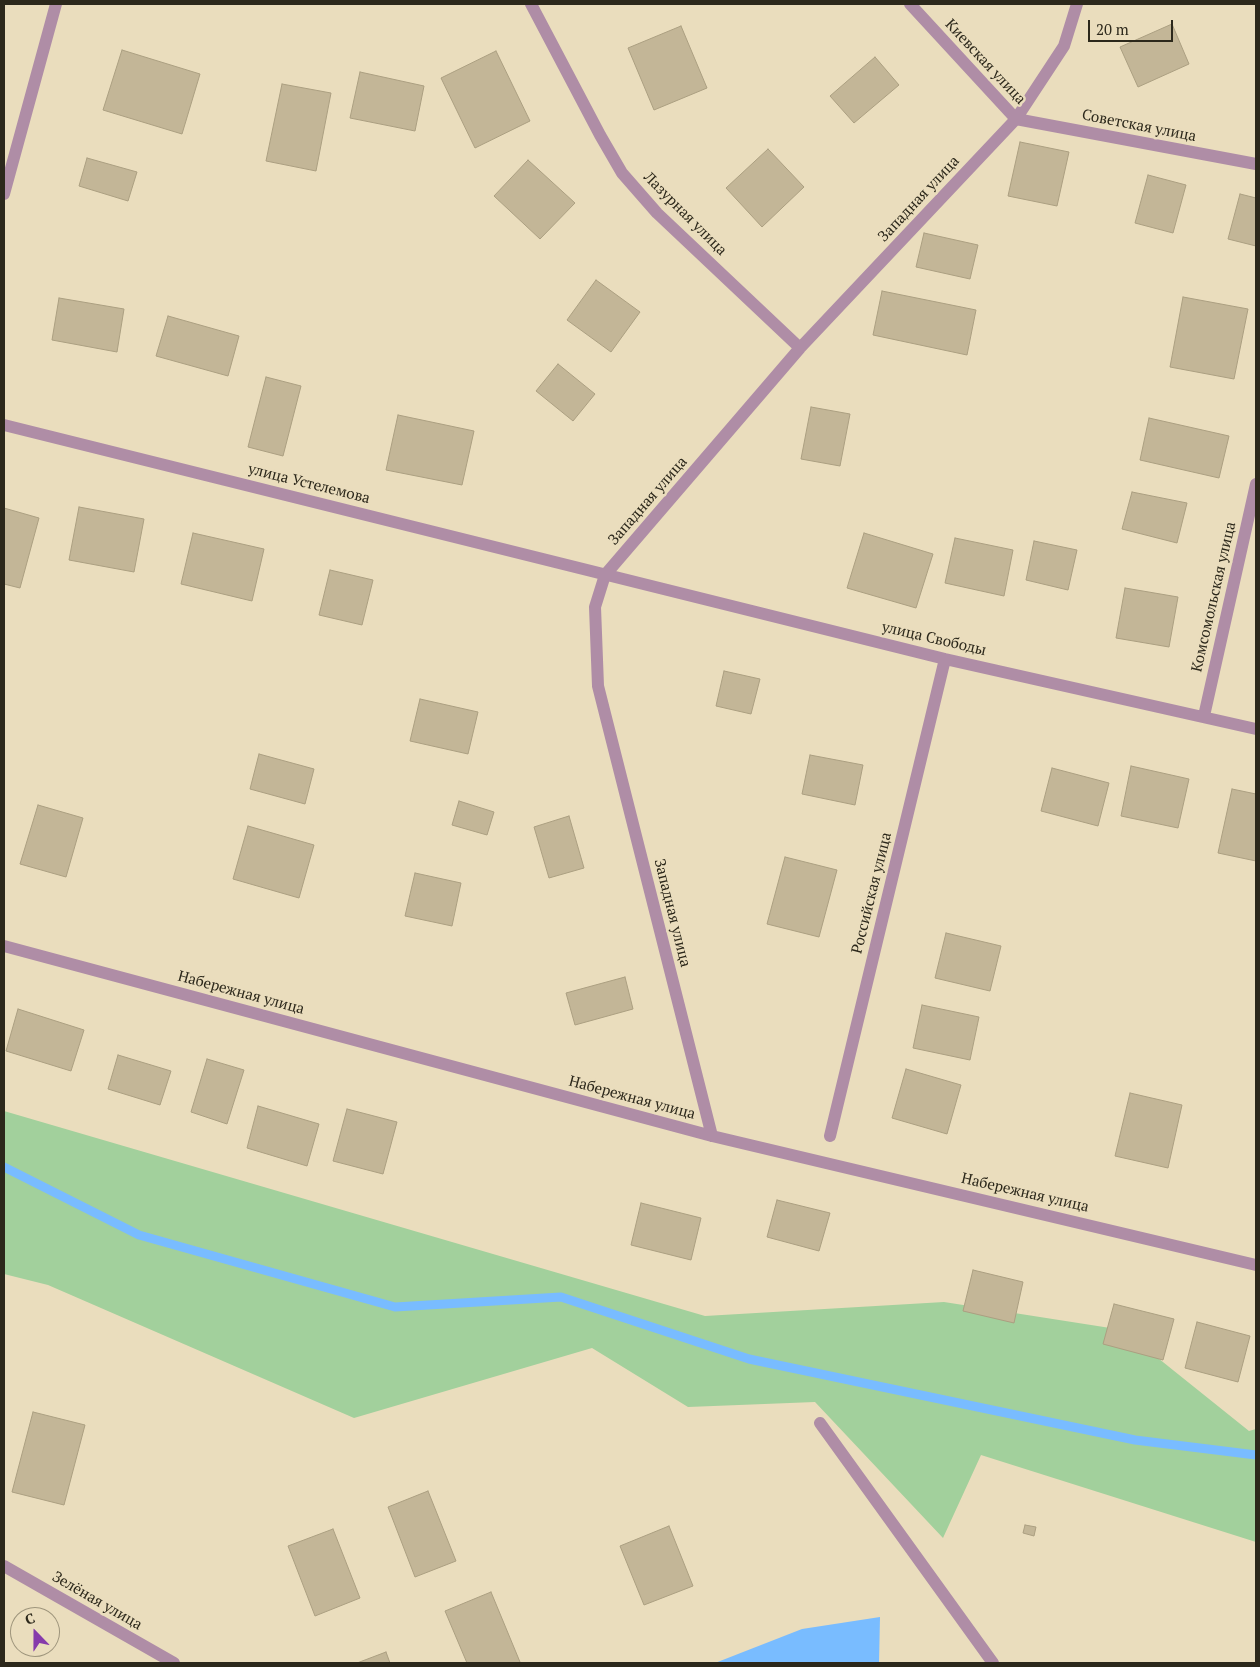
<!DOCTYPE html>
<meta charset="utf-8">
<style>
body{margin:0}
#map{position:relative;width:1260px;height:1667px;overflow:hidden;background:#eaddbd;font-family:"PT Serif",serif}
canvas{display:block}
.frame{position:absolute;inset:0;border:5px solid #2c281b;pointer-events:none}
.north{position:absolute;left:10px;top:1607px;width:50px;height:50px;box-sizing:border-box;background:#eaddbd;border:1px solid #9e957c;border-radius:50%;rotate:338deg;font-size:14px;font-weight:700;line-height:20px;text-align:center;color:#2c281b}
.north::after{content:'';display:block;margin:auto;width:18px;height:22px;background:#863aab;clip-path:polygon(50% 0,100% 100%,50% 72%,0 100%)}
.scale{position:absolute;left:1088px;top:20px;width:85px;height:22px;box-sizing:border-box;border:2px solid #2c281b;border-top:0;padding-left:6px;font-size:15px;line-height:18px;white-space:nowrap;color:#2c281b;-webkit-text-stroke:4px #eaddbd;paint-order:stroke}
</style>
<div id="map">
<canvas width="1260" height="1667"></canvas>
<div class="frame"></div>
<div class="north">С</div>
<div class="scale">20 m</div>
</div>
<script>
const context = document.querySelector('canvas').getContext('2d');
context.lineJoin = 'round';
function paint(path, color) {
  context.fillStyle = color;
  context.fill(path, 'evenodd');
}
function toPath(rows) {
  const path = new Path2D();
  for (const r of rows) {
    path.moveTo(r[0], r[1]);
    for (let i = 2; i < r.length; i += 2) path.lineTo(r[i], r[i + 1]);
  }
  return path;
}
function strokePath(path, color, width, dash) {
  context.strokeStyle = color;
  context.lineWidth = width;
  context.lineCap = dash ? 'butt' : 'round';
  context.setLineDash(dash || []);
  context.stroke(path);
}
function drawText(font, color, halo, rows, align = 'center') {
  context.font = font + ' "PT Serif",serif';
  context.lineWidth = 5;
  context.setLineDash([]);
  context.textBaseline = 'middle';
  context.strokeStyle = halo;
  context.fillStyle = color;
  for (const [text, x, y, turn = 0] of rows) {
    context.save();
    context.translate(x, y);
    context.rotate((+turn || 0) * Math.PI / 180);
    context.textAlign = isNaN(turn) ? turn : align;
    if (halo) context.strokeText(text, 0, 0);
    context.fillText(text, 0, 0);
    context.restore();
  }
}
const green = toPath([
 [4,1111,705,1316,944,1302,1123,1330,1249,1431,1256,1429,1256,1542,981,1455,943,1538,815,1402,688,1407,592,1348,354,1418,48,1285,4,1274]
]);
const water = toPath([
 [880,1617,879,1663,715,1663,802,1629]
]);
const stream = toPath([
 [4,1167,139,1235,395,1307,561,1297,749,1359,1135,1440,1256,1455]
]);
const building = toPath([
 [1172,24,1189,64,1138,87,1120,47,1172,24],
 [681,26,707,88,654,110,628,48,681,26],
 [122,50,200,74,182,134,103,110,122,50],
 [496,51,530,121,475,148,441,78,496,51],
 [875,57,899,85,854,123,830,96,875,57],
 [360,72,424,86,415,131,350,118,360,72],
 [282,84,331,93,316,171,266,161,282,84],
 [1020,142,1069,152,1057,206,1008,196,1020,142],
 [768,149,804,187,762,227,726,188,768,149],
 [87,158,137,172,128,201,79,186,87,158],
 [528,160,575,203,540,239,494,196,528,160],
 [1148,175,1186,185,1173,233,1135,223,1148,175],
 [1240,194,1256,198,1256,246,1228,239,1240,194],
 [924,233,978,245,970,279,916,267,924,233],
 [596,280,640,312,611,352,567,320,596,280],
 [882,291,976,310,967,355,873,335,882,291],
 [1183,297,1248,309,1234,379,1170,367,1183,297],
 [59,298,124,309,117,352,52,340,59,298],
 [168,316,239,336,228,376,156,356,168,316],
 [558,364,595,394,573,421,536,391,558,364],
 [266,377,301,386,283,456,248,447,266,377],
 [811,407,850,414,840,466,801,459,811,407],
 [398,415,474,431,462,485,386,470,398,415],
 [1149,418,1229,436,1219,478,1140,460,1149,418],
 [1132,492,1187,503,1177,543,1122,529,1132,492],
 [79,507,144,519,134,572,69,560,79,507],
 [4,508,39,518,20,588,4,584,4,508],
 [193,533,264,549,252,601,181,584,193,533],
 [864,533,933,554,916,608,847,588,864,533],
 [955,538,1013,550,1004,596,945,583,955,538],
 [1034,541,1077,550,1068,590,1026,580,1034,541],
 [330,570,373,580,362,625,319,615,330,570],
 [1125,588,1178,597,1169,647,1116,638,1125,588],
 [724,671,760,679,751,714,716,706,724,671],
 [420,699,478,712,468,754,410,741,420,699],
 [259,754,314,769,305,804,250,789,259,754],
 [810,755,863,765,855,805,802,794,810,755],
 [1131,766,1189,779,1178,828,1121,816,1131,766],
 [1052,768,1109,783,1098,826,1041,811,1052,768],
 [1232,789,1256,794,1256,861,1218,853,1232,789],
 [459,801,494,812,487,835,452,825,459,801],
 [38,805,83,818,66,877,20,864,38,805],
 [569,816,584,868,549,878,534,827,569,816],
 [248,826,314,845,299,898,233,879,248,826],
 [785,857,837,870,819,937,767,924,785,857],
 [415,873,461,883,452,926,405,916,415,873],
 [946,933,1001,946,990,991,935,978,946,933],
 [625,977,633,1009,575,1025,566,993,625,977],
 [922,1005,979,1017,970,1060,913,1048,922,1005],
 [18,1009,84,1030,71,1071,6,1051,18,1009],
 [118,1055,171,1071,160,1105,108,1089,118,1055],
 [207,1059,244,1070,227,1124,191,1112,207,1059],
 [906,1069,961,1085,947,1134,892,1118,906,1069],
 [1130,1093,1182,1105,1168,1168,1115,1156,1130,1093],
 [258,1106,319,1124,307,1166,247,1148,258,1106],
 [347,1109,397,1122,383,1174,333,1161,347,1109],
 [777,1200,830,1213,819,1251,767,1237,777,1200],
 [641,1203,701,1218,691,1260,631,1245,641,1203],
 [973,1270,1023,1282,1014,1323,963,1311,973,1270],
 [1114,1304,1174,1319,1163,1360,1103,1344,1114,1304],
 [1197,1322,1250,1336,1238,1382,1185,1368,1197,1322],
 [33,1412,85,1425,64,1505,12,1492,33,1412],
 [428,1491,456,1561,415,1577,388,1507,428,1491],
 [1025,1525,1036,1527,1034,1536,1023,1533,1025,1525],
 [669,1526,693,1586,644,1605,620,1546,669,1526],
 [333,1529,360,1598,315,1616,288,1546,333,1529],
 [491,1592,520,1662,518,1663,467,1663,445,1611,491,1592],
 [386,1652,390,1663,357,1663,386,1652]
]);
const lane = toPath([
 [820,1423,993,1663]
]);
const street = toPath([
 [531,4,600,135,622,173,657,213,800,348],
 [910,4,1016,119,1256,164],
 [4,194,56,4],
 [4,425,945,659,1256,729],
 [1204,716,1256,484],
 [4,946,712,1136,1256,1265],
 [712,1136,598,686,595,607,605,575,800,348,1016,119,1064,46,1077,4],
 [830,1136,945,659],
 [4,1566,174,1663]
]);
const streetNames = [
 ["Киевская улица",985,62,47],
 ["Советская улица",1139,126,11],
 ["Западная улица",919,199,-47],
 ["Лазурная улица",685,214,45],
 ["улица Устелемова",309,484,14],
 ["Западная улица",648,501,-49],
 ["Комсомольская улица",1214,597,-77],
 ["улица Свободы",934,639,13],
 ["Российская улица",872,893,-76],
 ["Западная улица",672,913,76],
 ["Набережная улица",241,993,15],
 ["Набережная улица",632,1098,15],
 ["Набережная улица",1025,1193,13],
 ["Зелёная улица",97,1601,30]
];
paint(green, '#a2d09c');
paint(water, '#79bcff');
strokePath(stream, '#79bcff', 9);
paint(building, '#c3b697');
strokePath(building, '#ab9f81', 1);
strokePath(lane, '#af8da6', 12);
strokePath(street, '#af8da6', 12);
drawText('15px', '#2c281b', '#eaddbd', streetNames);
</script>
